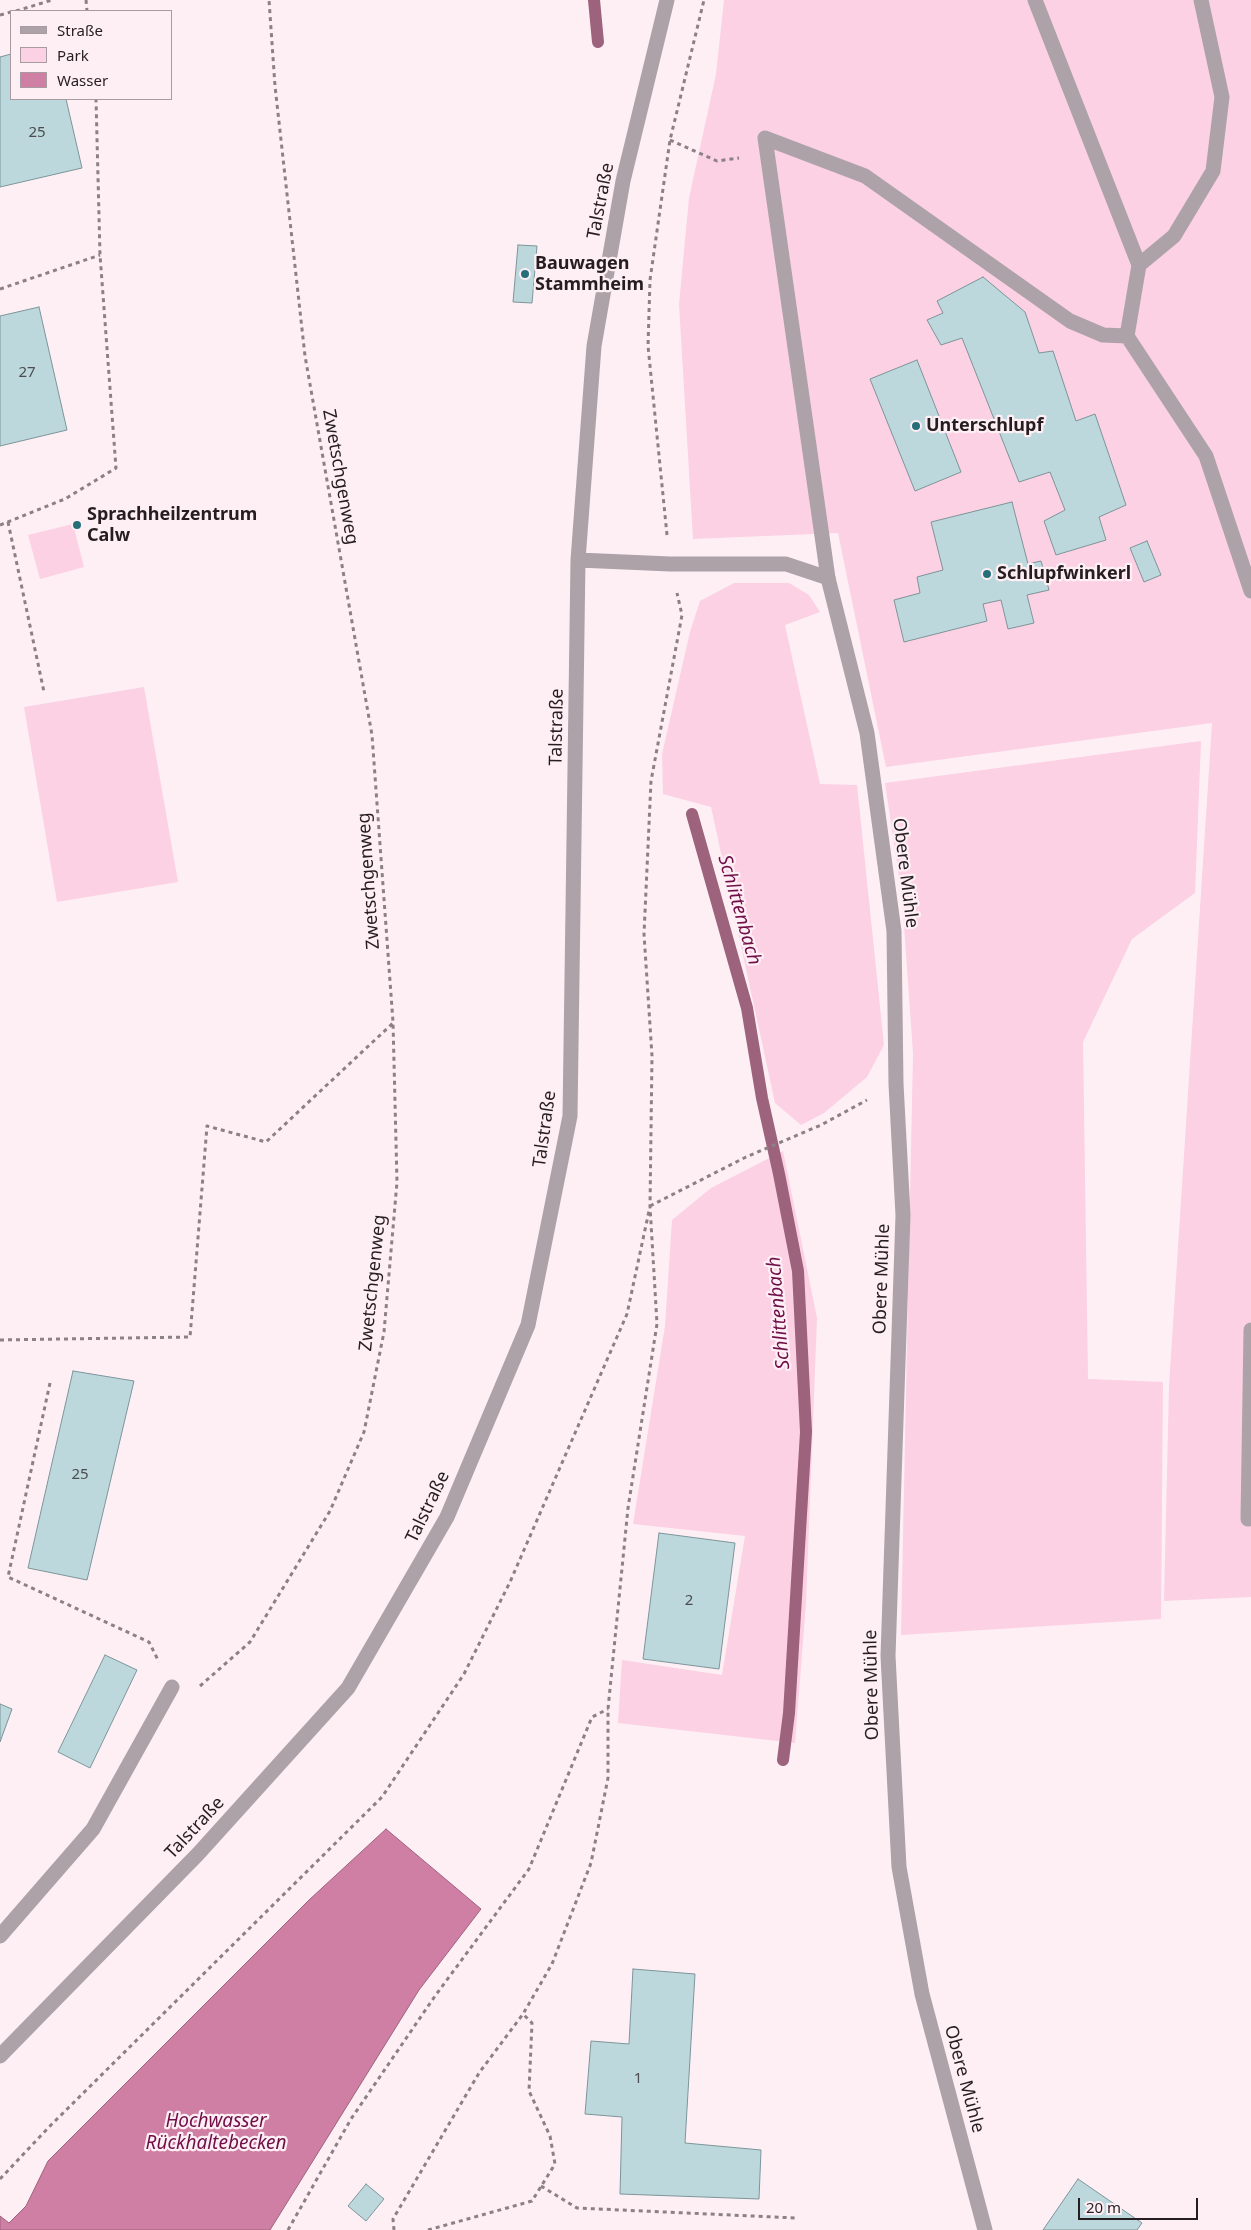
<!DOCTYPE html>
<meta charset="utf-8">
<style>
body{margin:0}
#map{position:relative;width:1251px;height:2230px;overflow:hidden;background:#feeff5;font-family:"Noto Sans",sans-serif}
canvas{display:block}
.legend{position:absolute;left:10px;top:10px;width:162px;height:90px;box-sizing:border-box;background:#feeff5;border:1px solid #a79ba0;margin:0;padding:6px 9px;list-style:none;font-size:15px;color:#251d20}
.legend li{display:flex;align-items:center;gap:10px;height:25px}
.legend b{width:25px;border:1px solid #a79ba0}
.scale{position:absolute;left:1078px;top:2198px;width:120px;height:22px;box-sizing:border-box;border:2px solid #251d20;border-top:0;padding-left:6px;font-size:15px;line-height:18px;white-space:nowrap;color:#251d20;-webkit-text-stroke:4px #feeff5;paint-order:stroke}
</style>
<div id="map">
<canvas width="1251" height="2230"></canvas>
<ul class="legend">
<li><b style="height:6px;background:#ada2a7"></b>Straße</li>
<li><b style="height:14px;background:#fcd1e3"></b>Park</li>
<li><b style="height:14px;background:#d07fa4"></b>Wasser</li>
</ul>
<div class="scale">20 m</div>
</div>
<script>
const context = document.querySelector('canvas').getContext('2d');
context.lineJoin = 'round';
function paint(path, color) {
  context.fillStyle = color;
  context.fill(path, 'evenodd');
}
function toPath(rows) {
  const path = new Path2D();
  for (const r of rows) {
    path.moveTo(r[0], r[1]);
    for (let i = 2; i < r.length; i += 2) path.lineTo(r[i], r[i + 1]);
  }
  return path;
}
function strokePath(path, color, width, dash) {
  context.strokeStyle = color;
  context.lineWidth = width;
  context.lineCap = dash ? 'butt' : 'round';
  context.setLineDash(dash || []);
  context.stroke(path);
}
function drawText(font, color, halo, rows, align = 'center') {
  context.font = font + ' "Noto Sans",sans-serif';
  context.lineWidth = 4.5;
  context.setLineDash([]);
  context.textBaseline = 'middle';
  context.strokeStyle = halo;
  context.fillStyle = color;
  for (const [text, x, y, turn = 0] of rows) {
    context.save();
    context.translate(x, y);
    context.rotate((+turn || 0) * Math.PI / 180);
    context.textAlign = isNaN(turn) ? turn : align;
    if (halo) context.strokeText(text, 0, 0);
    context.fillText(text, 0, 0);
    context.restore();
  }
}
const green = toPath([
 [724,0,1251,0,1251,1597,1164,1601,1169,1386,1212,723,886,767,838,533,693,539,679,304,689,198,716,74],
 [73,524,84,567,40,579,28,535],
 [734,583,789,583,809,595,820,612,785,625,820,784,857,785,884,1045,867,1077,824,1113,801,1125,775,1103,711,807,663,794,662,754,690,632,700,601],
 [144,687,178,882,57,902,24,707],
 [1201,741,1195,893,1132,939,1083,1042,1088,1379,1163,1382,1161,1619,901,1635,913,1053,902,897,885,783],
 [783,1151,817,1318,806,1603,795,1743,618,1723,622,1660,722,1675,745,1536,633,1524,665,1326,672,1220,711,1188]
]);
const water = toPath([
 [386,1829,481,1909,419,1990,270,2230,0,2230,0,2216,9,2223,26,2206,48,2161,309,1900,386,1829]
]);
const stream = toPath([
 [594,0,598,42],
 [692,814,747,1008,762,1098,779,1174,798,1271,806,1432,789,1713,783,1760]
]);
const building = toPath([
 [11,54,11,99,66,99,82,168,0,187,0,57,11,54],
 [518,245,537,246,532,303,513,302,518,245],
 [983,277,1025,312,1039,353,1053,351,1076,421,1095,414,1126,505,1099,517,1106,540,1056,555,1044,521,1065,510,1050,472,1019,482,962,338,941,345,927,320,943,313,937,301,983,277],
 [39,307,67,430,0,446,0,316,39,307],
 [917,360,961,472,915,491,870,379,917,360],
 [1012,502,1028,564,1041,561,1049,590,1027,595,1034,623,1008,629,1001,600,983,604,987,621,904,642,894,600,920,593,917,577,943,570,931,522,1012,502],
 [1147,541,1161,575,1144,582,1130,548,1147,541],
 [73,1371,134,1381,87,1580,28,1568,73,1371],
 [659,1533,735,1543,719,1669,643,1659,659,1533],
 [105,1655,137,1670,90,1768,58,1752,105,1655],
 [0,1704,12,1709,0,1742,0,1704],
 [633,1969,695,1974,685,2143,761,2150,759,2199,620,2194,622,2117,585,2114,591,2041,629,2044,633,1969],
 [1078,2179,1142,2223,1137,2230,1043,2230,1078,2179],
 [366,2184,384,2199,366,2221,348,2206,366,2184]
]);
const path = toPath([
 [86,0,87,11],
 [16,11,52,0],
 [0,15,11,12],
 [670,140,717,161,739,158],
 [0,289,100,255],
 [8,522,44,692],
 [0,525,65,499,116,468,100,255,96,99],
 [667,535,648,346,650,280,670,140,704,0],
 [650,1206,746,1157,821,1125,867,1100],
 [0,1340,190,1337,207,1126,266,1142,393,1023],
 [50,1383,8,1577,149,1642,159,1662],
 [200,1686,250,1642,330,1511,364,1432,384,1332,397,1182,393,1022,372,735,305,356,275,86,269,0],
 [0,2179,49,2127,382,1797,464,1674,510,1582,627,1314,649,1211],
 [541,2186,577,2208,796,2218],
 [288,2230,351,2119,435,1996,529,1869,592,1717,608,1709],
 [394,2230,393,2219,479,2073,523,2014,552,1964,591,1863,608,1778,608,1709,628,1508,657,1324,650,1206,652,1056,644,934,651,781,682,615,677,593],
 [428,2230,532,2201,555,2164,550,2136,529,2091,532,2023,523,2014]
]);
const lane = toPath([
 [1035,0,1139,265,1127,336,1206,456,1251,591],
 [1139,265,1174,236,1213,171,1222,97,1201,0],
 [828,578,765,138,865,176,1070,321,1103,335,1127,336],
 [1248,1519,1251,1330]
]);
const street = toPath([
 [578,560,670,564,786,564,828,578,867,733,894,931,896,1084,903,1215,888,1656,899,1867,922,1994,985,2230],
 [0,1936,93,1829,172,1687],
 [0,2056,198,1854,348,1688,447,1517,528,1325,570,1116,578,560,594,346,623,181,667,0]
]);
const markers = [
 [525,274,5,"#266e79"],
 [916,426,5,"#266e79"],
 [77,525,5,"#266e79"],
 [987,574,5,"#266e79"]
];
const numberNames = [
 ["25",37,133],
 ["27",27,373],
 ["25",80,1475],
 ["2",689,1601],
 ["1",638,2079]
];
const streetNames = [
 ["Talstraße",601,201,-79],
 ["Zwetschgenweg",340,477,80],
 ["Talstraße",557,727,-89],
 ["Obere Mühle",905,873,83],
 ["Zwetschgenweg",369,881,-94],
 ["Talstraße",545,1129,-82],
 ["Obere Mühle",882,1279,-88],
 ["Zwetschgenweg",373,1283,-84],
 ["Talstraße",428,1507,-64],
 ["Obere Mühle",872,1685,-91],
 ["Talstraße",195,1828,-47],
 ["Obere Mühle",964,2079,75]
];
const poiNames = [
 ["Bauwagen",535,264],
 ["Stammheim",535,285],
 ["Unterschlupf",926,426],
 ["Sprachheilzentrum",87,515],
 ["Calw",87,536],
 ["Schlupfwinkerl",997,574]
];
const waterNames = [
 ["Schlittenbach",739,910,74],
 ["Schlittenbach",779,1313,-95],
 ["Hochwasser",216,2122],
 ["Rückhaltebecken",216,2144]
];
paint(green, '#fcd1e3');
paint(water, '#d07fa4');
strokePath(water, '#9d627c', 1);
strokePath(stream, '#9d627c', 12);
paint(building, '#bdd8dc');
strokePath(building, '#7c9599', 1);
strokePath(path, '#8b8085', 3, [4, 4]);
strokePath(lane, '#ada2a7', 15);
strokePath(street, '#ada2a7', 15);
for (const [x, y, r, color] of markers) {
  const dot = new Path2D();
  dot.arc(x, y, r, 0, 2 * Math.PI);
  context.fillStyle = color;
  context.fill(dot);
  strokePath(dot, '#feeff5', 2);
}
drawText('15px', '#4b4c4f', null, numberNames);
drawText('18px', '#251d20', '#feeff5', streetNames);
drawText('bold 18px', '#251d20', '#feeff5', poiNames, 'left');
drawText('italic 19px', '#700e48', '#feeff5', waterNames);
</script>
